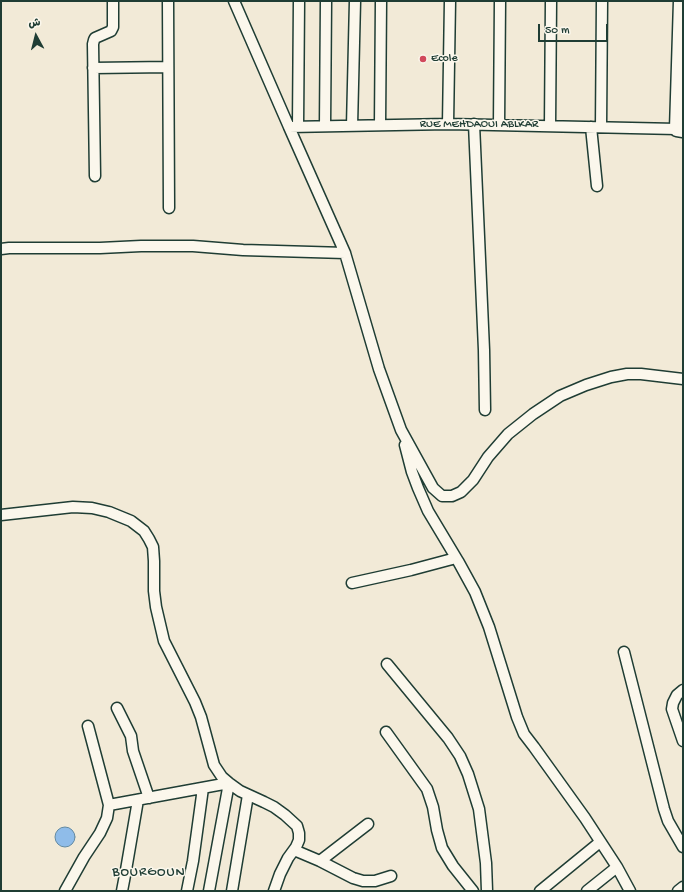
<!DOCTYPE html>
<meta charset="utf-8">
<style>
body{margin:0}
#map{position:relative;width:684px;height:892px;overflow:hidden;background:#f2ead7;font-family:"Gochi Hand","Playpen Sans Arabic",sans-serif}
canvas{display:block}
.frame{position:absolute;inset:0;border:2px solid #1f3d34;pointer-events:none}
.north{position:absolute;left:16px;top:16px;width:40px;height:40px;-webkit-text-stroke:3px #fbf7ec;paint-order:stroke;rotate:353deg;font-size:11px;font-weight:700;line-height:16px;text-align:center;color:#1f3d34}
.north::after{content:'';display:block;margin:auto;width:14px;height:18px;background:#1f3d34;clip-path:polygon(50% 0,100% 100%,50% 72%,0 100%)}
.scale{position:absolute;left:538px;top:24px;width:70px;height:18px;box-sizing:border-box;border:2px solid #1f3d34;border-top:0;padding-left:5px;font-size:12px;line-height:14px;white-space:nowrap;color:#1f3d34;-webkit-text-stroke:3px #fbf7ec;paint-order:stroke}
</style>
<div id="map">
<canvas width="684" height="892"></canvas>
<div class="frame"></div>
<div class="north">ش</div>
<div class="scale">50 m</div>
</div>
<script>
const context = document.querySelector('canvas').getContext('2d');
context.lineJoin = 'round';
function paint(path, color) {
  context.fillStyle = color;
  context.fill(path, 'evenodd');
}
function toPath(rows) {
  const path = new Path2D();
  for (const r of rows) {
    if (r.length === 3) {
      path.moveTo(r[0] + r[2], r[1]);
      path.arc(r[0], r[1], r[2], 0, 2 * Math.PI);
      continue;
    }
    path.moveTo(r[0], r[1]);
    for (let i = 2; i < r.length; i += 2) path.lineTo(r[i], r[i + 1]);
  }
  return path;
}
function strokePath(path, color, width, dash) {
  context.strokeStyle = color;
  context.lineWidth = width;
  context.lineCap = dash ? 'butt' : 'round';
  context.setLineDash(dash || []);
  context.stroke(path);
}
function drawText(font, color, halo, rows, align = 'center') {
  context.font = font + ' "Gochi Hand",sans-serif';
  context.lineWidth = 3;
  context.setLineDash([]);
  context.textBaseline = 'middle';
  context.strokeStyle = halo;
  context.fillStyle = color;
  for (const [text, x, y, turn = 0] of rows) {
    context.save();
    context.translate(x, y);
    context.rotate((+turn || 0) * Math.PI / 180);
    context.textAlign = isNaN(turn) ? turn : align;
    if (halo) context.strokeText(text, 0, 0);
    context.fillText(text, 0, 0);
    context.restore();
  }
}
const water = toPath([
 [65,837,10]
]);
const street = toPath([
 [168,1,169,208],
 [234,1,289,127,448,124,677,129],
 [93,68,168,67],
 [448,124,450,1],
 [474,124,484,350,485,410],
 [380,125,381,1],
 [499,125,500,1],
 [298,126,299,1],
 [325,126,326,1],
 [352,126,355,1],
 [550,126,551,1],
 [289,127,345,253,379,369,401,430,433,488,442,496,452,496,461,492,473,480,488,457,508,434,533,414,560,396,586,385,611,377,627,374,641,374,683,379],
 [591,127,597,186],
 [601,127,602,1],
 [95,176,93,44,94,40,95,38,111,31,113,27,113,1],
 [1,249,9,248,100,248,141,246,193,246,243,250,345,253],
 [405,445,412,472,418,488,428,511,458,561,475,592,489,627,517,717,524,734,534,747,585,818,617,867,630,891],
 [1,515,73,507,92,508,109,512,131,521,144,531,149,539,153,547,154,561,154,591,156,607,164,641,195,702,201,717,214,765,222,777,229,783,240,791,264,802,274,807,285,815,297,826,299,833,299,840,296,847,288,858,280,874,274,891],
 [352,583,411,570,456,558],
 [624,652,664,809,668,821,683,847],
 [387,664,448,738,460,756,468,774,479,809,486,863,487,891],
 [683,690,677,695,673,703,672,709,683,741],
 [117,708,131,736,133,751,149,798],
 [386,732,427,789,433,807,437,830,442,848,453,866,473,891],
 [109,805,229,783,209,891],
 [294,850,320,861,353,878,363,881,375,881,391,876],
 [320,861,368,824],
 [65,891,84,857,100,833,107,818,109,805,88,726],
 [122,891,126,870,138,800],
 [187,891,193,861,203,788],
 [232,891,248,795],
 [540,891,600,842],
 [587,891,617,867],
 [678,891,683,887]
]);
const secondary = toPath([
 [681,1,677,129,683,130]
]);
const markers = [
 [423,59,4,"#d1495b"]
];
const poiNames = [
 ["Ecole",431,59]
];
const streetNames = [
 ["RUE MEHDAOUI ABLKAR",479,125]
];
const quarterNames = [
 ["BOURGOUN",149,873]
];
paint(water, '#8fbce9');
strokePath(water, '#6289a1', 1);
strokePath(street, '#1f3d34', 13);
strokePath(secondary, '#1f3d34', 17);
strokePath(street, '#fbf7ec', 10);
strokePath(secondary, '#fbf7ec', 14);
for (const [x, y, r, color] of markers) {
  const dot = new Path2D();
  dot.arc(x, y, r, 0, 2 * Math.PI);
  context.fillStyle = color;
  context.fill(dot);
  strokePath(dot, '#fbf7ec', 1.5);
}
drawText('12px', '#1f3d34', '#fbf7ec', poiNames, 'left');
drawText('12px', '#1f3d34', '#fbf7ec', streetNames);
context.letterSpacing = '1px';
drawText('14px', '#1f3d34', '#fbf7ec', quarterNames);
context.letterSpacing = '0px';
</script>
